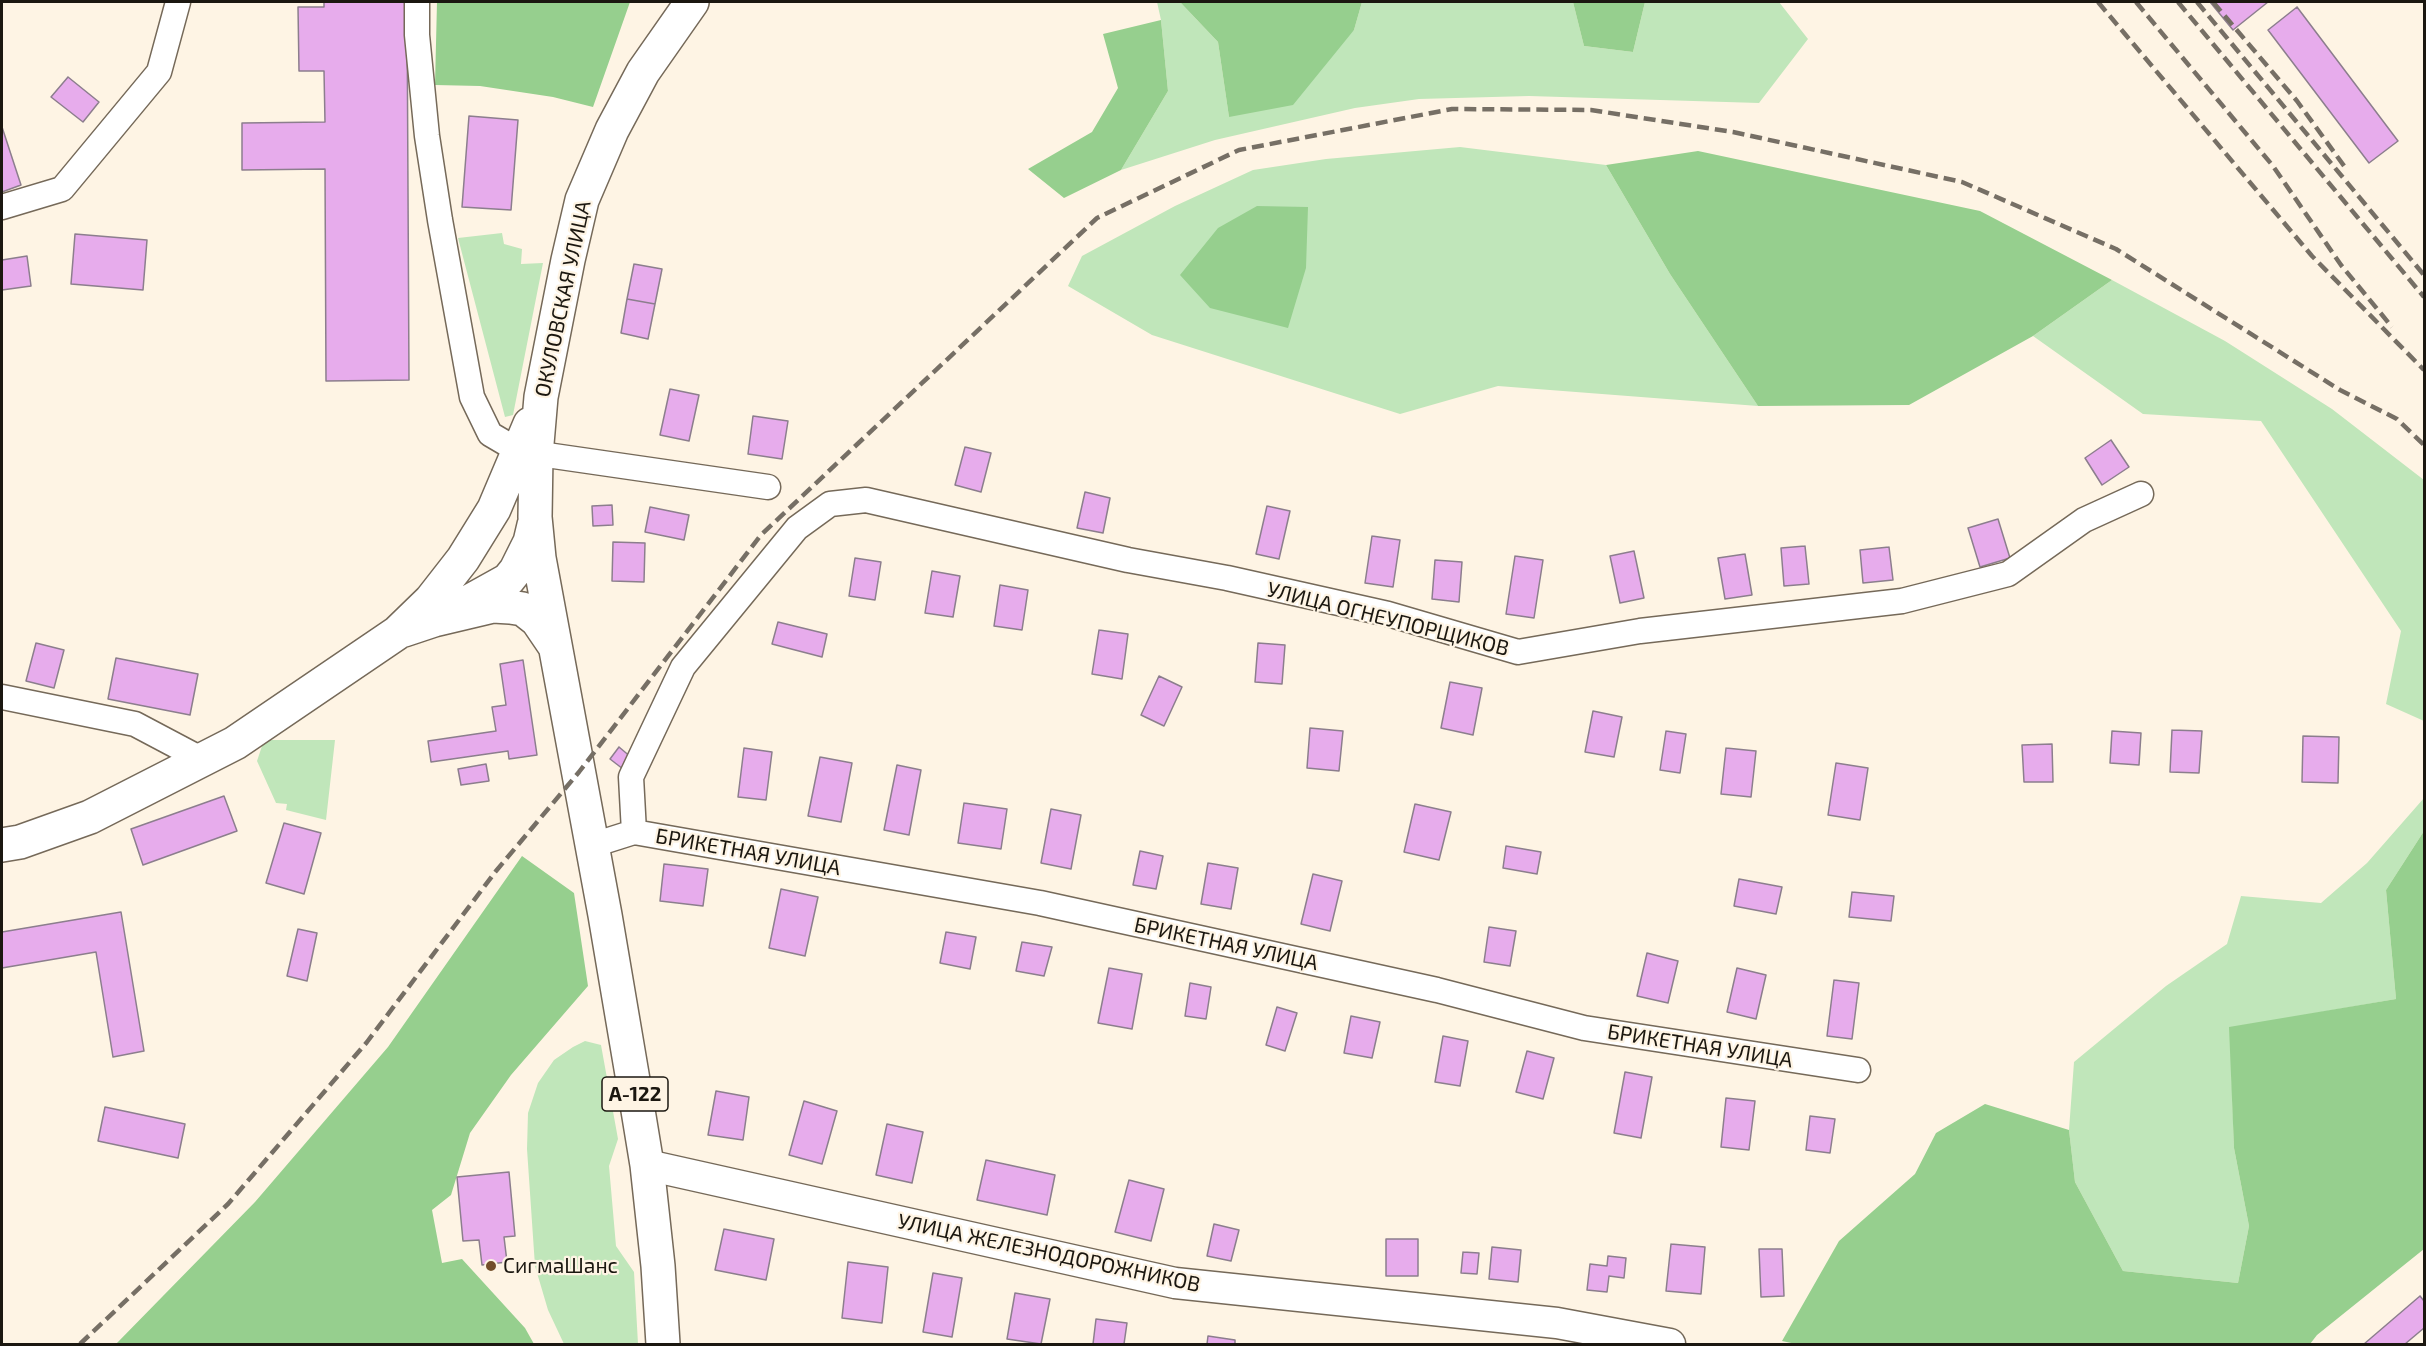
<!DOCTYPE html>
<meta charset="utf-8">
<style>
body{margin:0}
#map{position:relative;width:2426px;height:1346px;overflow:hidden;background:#fef4e4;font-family:"Exo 2",sans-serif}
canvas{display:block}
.frame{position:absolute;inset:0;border:3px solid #1b1710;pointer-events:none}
</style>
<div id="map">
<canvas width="2426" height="1346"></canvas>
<div class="frame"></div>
</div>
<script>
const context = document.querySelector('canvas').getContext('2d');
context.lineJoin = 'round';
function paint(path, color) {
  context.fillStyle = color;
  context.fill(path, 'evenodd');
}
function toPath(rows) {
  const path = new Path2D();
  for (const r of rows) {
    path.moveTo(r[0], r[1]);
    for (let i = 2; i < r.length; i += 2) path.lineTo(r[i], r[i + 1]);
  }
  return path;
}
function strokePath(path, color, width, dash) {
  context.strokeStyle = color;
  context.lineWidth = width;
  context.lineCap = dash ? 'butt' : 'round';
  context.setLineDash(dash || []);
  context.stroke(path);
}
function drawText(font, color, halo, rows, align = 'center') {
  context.font = font + ' "Exo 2",sans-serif';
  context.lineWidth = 4.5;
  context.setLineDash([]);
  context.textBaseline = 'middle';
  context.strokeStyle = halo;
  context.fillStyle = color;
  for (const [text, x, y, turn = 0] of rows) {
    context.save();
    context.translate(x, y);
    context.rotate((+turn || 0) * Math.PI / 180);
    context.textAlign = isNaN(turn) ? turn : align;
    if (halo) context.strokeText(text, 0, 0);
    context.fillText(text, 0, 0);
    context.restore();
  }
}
const green = toPath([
 [1157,2,1180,2,1218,42,1229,117,1354,30,1362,2,1573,2,1584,46,1633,52,1645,2,1779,2,1808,39,1759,103,1529,96,1419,99,1355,108,1215,140,1121,170,1168,91,1161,20],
 [1460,147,1606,165,1670,274,1758,406,1498,386,1400,414,1152,335,1068,286,1082,256,1175,206,1253,170,1326,159],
 [502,233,504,244,522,249,521,264,543,263,513,415,505,417,458,238],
 [2112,280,2225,341,2332,409,2424,480,2424,721,2386,704,2401,631,2261,421,2143,414,2033,336],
 [264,740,335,740,326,820,286,810,287,804,276,803,257,761],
 [2424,798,2424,831,2386,890,2396,999,2230,1028,2234,1148,2249,1226,2238,1283,2123,1271,2075,1182,2069,1130,2074,1062,2166,986,2227,944,2241,896,2321,903,2367,863],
 [585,1041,601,1045,618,1139,609,1166,616,1246,634,1272,638,1344,564,1344,548,1310,535,1266,527,1149,528,1113,538,1083,554,1060,573,1047]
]);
const forest = toPath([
 [437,2,630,2,593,107,553,97,480,86,435,85],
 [1180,2,1362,2,1354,30,1293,105,1229,117,1218,42],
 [1573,2,1645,2,1633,52,1584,46],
 [1161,20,1168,91,1121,170,1064,198,1028,169,1092,132,1118,88,1103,34],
 [1698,151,1980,211,2112,280,2033,336,1909,405,1758,406,1670,274,1606,165],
 [1257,206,1308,207,1306,268,1288,328,1210,308,1180,275,1218,228],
 [2424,831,2424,1249,2317,1335,2310,1344,1796,1344,1782,1341,1839,1241,1915,1174,1936,1133,1985,1104,2069,1130,2075,1182,2123,1271,2238,1283,2249,1226,2234,1148,2229,1027,2396,999,2386,890],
 [522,856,574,893,588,986,511,1075,470,1133,451,1195,432,1210,442,1263,462,1259,525,1328,534,1344,116,1344,255,1202,388,1047]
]);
const building = toPath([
 [324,2,407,2,409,380,326,381,325,169,242,170,242,123,325,122,324,71,299,71,298,7,324,7,324,2],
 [2210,2,2268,2,2233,30,2210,2],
 [2297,7,2398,141,2369,163,2268,30,2297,7],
 [68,77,99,102,83,122,51,97,68,77],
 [469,116,518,120,511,210,462,207,469,116],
 [2,127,21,185,2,192,2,127],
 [75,234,147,240,143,290,71,284,75,234],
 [27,256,31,286,2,290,2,260,27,256],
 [634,264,662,269,655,304,627,299,634,264],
 [627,299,655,304,648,339,621,333,627,299],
 [670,389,699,395,689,441,660,435,670,389],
 [753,416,788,421,782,459,748,454,753,416],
 [2111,440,2129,467,2102,485,2085,458,2111,440],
 [965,447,991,453,981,492,955,485,965,447],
 [1085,492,1110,498,1103,533,1077,528,1085,492],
 [612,505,613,525,593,526,592,506,612,505],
 [1267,506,1290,511,1279,559,1256,554,1267,506],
 [650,507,689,515,684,540,645,532,650,507],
 [1998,519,2010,558,1980,567,1968,528,1998,519],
 [1372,536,1400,540,1393,587,1365,583,1372,536],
 [613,542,645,543,644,582,612,581,613,542],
 [1805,546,1809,584,1784,586,1781,548,1805,546],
 [1889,547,1893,580,1863,583,1860,550,1889,547],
 [1634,551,1644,598,1620,603,1610,556,1634,551],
 [1745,554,1752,595,1725,599,1718,558,1745,554],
 [1515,556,1543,560,1534,618,1506,614,1515,556],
 [855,558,881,562,875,600,849,596,855,558],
 [1435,560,1462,562,1459,602,1432,599,1435,560],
 [932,571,960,576,953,617,925,613,932,571],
 [1000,585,1028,590,1022,630,994,626,1000,585],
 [778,622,827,634,822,657,772,644,778,622],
 [1099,630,1128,634,1122,679,1092,674,1099,630],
 [36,643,64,650,54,688,26,681,36,643],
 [1258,643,1285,645,1282,684,1255,682,1258,643],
 [116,658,198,674,190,715,108,699,116,658],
 [523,660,537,755,509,759,508,751,431,762,428,741,496,731,492,707,506,705,500,664,523,660],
 [1159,676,1182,687,1164,726,1141,715,1159,676],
 [1450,682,1482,688,1473,735,1441,728,1450,682],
 [1593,711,1622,717,1614,757,1585,752,1593,711],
 [1310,728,1343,731,1339,771,1307,768,1310,728],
 [2172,730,2202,731,2199,773,2170,772,2172,730],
 [1666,731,1686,734,1680,773,1660,770,1666,731],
 [2112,731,2141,733,2139,765,2110,763,2112,731],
 [2303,736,2339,737,2338,783,2302,782,2303,736],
 [2052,744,2053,782,2024,782,2022,745,2052,744],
 [619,747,632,758,623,769,610,759,619,747],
 [744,748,772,752,766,800,738,797,744,748],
 [1726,748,1756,751,1751,797,1721,794,1726,748],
 [820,757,852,763,841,822,808,816,820,757],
 [1836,763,1868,768,1860,820,1828,815,1836,763],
 [486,764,489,781,461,785,458,769,486,764],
 [897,765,921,770,909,835,884,830,897,765],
 [224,796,237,831,143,865,131,829,224,796],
 [964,803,1007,809,1001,849,958,843,964,803],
 [1415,804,1451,812,1439,860,1404,852,1415,804],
 [1051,809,1081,815,1071,869,1041,863,1051,809],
 [284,823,321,833,304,894,266,883,284,823],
 [1506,846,1541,852,1537,874,1503,868,1506,846],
 [1140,851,1163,856,1156,889,1133,885,1140,851],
 [1208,863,1238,868,1231,909,1201,904,1208,863],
 [664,864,708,869,703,906,660,901,664,864],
 [1313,874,1342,881,1330,931,1301,924,1313,874],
 [1739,879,1782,887,1776,914,1734,906,1739,879],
 [781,889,818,897,805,956,769,948,781,889],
 [1852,892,1894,896,1891,921,1849,917,1852,892],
 [121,912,144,1051,113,1057,96,952,2,968,2,932,121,912],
 [1489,927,1516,931,1510,966,1484,962,1489,927],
 [298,929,317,933,307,981,287,976,298,929],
 [946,932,976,937,970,969,940,963,946,932],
 [1022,942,1052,947,1044,976,1016,971,1022,942],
 [1647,953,1678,961,1668,1003,1637,996,1647,953],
 [1109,968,1142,974,1132,1029,1098,1023,1109,968],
 [1737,968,1766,975,1756,1019,1727,1012,1737,968],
 [1834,980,1859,983,1852,1039,1827,1036,1834,980],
 [1190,983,1211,987,1206,1019,1185,1016,1190,983],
 [1277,1007,1297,1013,1285,1051,1266,1045,1277,1007],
 [1351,1016,1380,1022,1372,1058,1344,1053,1351,1016],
 [1443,1036,1468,1041,1460,1086,1435,1082,1443,1036],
 [1527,1051,1554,1058,1543,1099,1516,1092,1527,1051],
 [1625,1072,1652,1077,1641,1138,1614,1133,1625,1072],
 [716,1091,749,1097,743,1140,708,1135,716,1091],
 [1726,1098,1755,1101,1749,1150,1721,1147,1726,1098],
 [804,1101,837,1111,822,1164,789,1155,804,1101],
 [105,1107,185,1124,178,1158,98,1141,105,1107],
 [1810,1116,1835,1119,1830,1153,1806,1150,1810,1116],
 [887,1124,923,1132,912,1183,876,1175,887,1124],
 [986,1160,1055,1175,1047,1215,977,1200,986,1160],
 [509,1172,515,1236,504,1237,507,1262,482,1265,479,1240,463,1241,457,1177,509,1172],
 [1129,1180,1164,1189,1151,1241,1115,1232,1129,1180],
 [1214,1224,1239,1230,1231,1261,1207,1256,1214,1224],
 [724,1229,774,1239,766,1280,715,1270,724,1229],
 [1386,1239,1418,1239,1418,1276,1386,1276,1386,1239],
 [1671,1244,1705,1247,1701,1294,1666,1291,1671,1244],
 [1492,1247,1521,1250,1518,1282,1489,1279,1492,1247],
 [1759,1249,1782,1249,1784,1296,1761,1297,1759,1249],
 [1463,1252,1479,1253,1477,1274,1461,1273,1463,1252],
 [1608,1256,1626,1258,1624,1278,1609,1276,1607,1292,1587,1290,1590,1264,1607,1266,1608,1256],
 [848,1262,888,1267,882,1323,842,1318,848,1262],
 [933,1273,962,1278,952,1337,923,1332,933,1273],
 [1015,1293,1050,1299,1041,1344,1007,1339,1015,1293],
 [2420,1296,2424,1301,2424,1328,2405,1344,2364,1344,2420,1296],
 [1096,1319,1127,1323,1124,1344,1093,1344,1096,1319],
 [1208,1336,1235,1340,1235,1344,1207,1344,1208,1336]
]);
const minor = toPath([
 [417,2,417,35,427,136,440,220,472,397,490,434,519,451,768,487],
 [2,207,62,189,159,72,178,2],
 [2,697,135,724,203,760],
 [634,832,631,777,683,667,797,528,830,504,866,500,1128,560,1227,578,1388,614,1518,652,1640,631,1902,601,2008,574,2084,520,2141,494],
 [593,845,634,832,1040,903,1437,990,1584,1028,1858,1070]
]);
const tertiary = toPath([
 [647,1165,1175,1283,1557,1323,1670,1344]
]);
const primary = toPath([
 [463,605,508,580,516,570,530,542,534,525],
 [404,630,434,620,493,606,510,607,523,609,537,620,554,645],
 [2,845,20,842,90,817,235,743,397,633,431,600,463,559,494,509,530,424],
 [663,1344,658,1266,647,1165,635,1092,605,915,539,558,535,517,536,455,541,397,568,260,582,200,612,130,643,72,692,2]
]);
const rail = toPath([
 [2098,2,2312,256,2424,370],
 [2136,2,2273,166,2341,265,2392,327],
 [2178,2,2424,297],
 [2197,2,2424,275],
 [2213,2,2297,101,2347,170],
 [80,1344,228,1204,367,1042,496,871,579,772,761,535,1097,218,1239,150,1452,109,1591,110,1733,132,1962,182,2116,249,2340,390,2397,419,2424,445]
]);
const markers = [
 [491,1266,6,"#734e29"]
];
const shields = [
 [635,1094,66]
];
const shieldNames = [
 ["А-122",635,1094]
];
const streetNames = [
 ["ОКУЛОВСКАЯ УЛИЦА",563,299,-78],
 ["УЛИЦА ОГНЕУПОРЩИКОВ",1388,619,14],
 ["БРИКЕТНАЯ УЛИЦА",748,852,10],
 ["БРИКЕТНАЯ УЛИЦА",1226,944,12],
 ["БРИКЕТНАЯ УЛИЦА",1700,1046,9],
 ["УЛИЦА ЖЕЛЕЗНОДОРОЖНИКОВ",1049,1253,12]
];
const poiNames = [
 ["СигмаШанс",503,1266]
];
paint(green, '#c0e6ba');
paint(forest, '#96cf8e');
paint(building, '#e7acec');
strokePath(building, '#8c7e8d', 1.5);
strokePath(minor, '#756959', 27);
strokePath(tertiary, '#756959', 33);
strokePath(primary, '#756959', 36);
strokePath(minor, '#fff', 24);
strokePath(tertiary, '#fff', 30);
strokePath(primary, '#fff', 33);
strokePath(rail, '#766f65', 4.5, [12, 6]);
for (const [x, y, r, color] of markers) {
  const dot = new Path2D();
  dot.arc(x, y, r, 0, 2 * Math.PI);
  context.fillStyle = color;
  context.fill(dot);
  strokePath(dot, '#fef4e4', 2);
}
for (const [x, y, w] of shields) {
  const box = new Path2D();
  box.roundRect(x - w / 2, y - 17, w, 34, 4.5);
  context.fillStyle = '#fef4e4';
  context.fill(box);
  strokePath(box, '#1b1710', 1.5);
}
drawText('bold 20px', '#1b1710', null, shieldNames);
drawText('21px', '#1b1710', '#fef4e4', streetNames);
drawText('21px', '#1b1710', '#fef4e4', poiNames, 'left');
</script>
